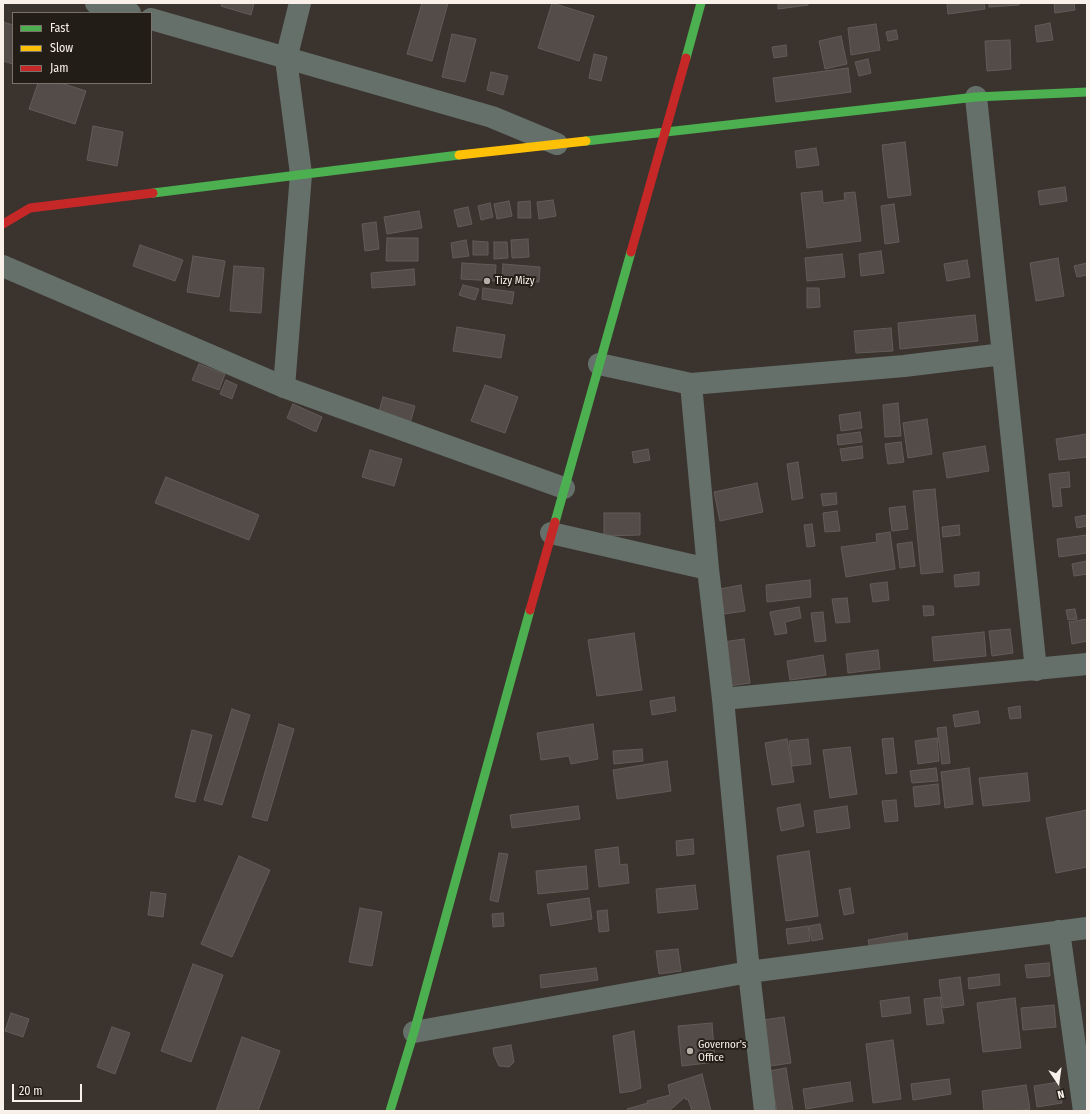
<!DOCTYPE html>
<style>
body{margin:0}
#map{position:relative;width:1090px;height:1114px;overflow:hidden;background:#3b342e;font-family:"Fira Sans Condensed",sans-serif}
canvas{display:block}
.frame{position:absolute;inset:0;border:4px solid #f9f1e9;pointer-events:none}
.legend{position:absolute;left:12px;top:12px;width:140px;height:72px;box-sizing:border-box;background:#231d17;border:1px solid #79726b;margin:0;padding:5px 7px;list-style:none;font-size:12px;color:#f9f1e9}
.legend li{display:flex;align-items:center;gap:8px;height:20px}
.legend b{width:20px;border:1px solid #79726b}
.north{position:absolute;left:1038px;top:1062px;width:40px;height:40px;-webkit-text-stroke:3px #231d17;paint-order:stroke;rotate:167deg;font-size:11px;font-weight:700;line-height:16px;text-align:center;color:#f9f1e9}
.north::after{content:'';display:block;margin:auto;width:14px;height:18px;background:#f9f1e9;clip-path:polygon(50% 0,100% 100%,50% 72%,0 100%)}
.scale{position:absolute;left:12px;top:1084px;width:70px;height:18px;box-sizing:border-box;border:2px solid #f9f1e9;border-top:0;padding-left:5px;font-size:12px;line-height:14px;white-space:nowrap;color:#f9f1e9;-webkit-text-stroke:3px #231d17;paint-order:stroke}
</style>
<div id="map">
<canvas width="1090" height="1114"></canvas>
<div class="frame"></div>
<ul class="legend">
<li><b style="height:5px;background:#4caf50"></b>Fast</li>
<li><b style="height:5px;background:#ffc107"></b>Slow</li>
<li><b style="height:5px;background:#c62828"></b>Jam</li>
</ul>
<div class="north">N</div>
<div class="scale">20 m</div>
</div>
<script>
const context = document.querySelector('canvas').getContext('2d');
context.lineJoin = 'round';
function paint(path, color) {
  context.fillStyle = color;
  context.fill(path, 'evenodd');
}
function toPath(rows) {
  const path = new Path2D();
  for (const r of rows) {
    path.moveTo(r[0], r[1]);
    for (let i = 2; i < r.length; i += 2) path.lineTo(r[i], r[i + 1]);
  }
  return path;
}
function strokePath(path, color, width, dash) {
  context.strokeStyle = color;
  context.lineWidth = width;
  context.lineCap = dash ? 'butt' : 'round';
  context.setLineDash(dash || []);
  context.stroke(path);
}
function drawText(font, color, halo, rows, align = 'center') {
  context.font = font + ' "Fira Sans Condensed",sans-serif';
  context.lineWidth = 4;
  context.setLineDash([]);
  context.textBaseline = 'middle';
  context.strokeStyle = halo;
  context.fillStyle = color;
  for (const [text, x, y, turn = 0] of rows) {
    context.save();
    context.translate(x, y);
    context.rotate((+turn || 0) * Math.PI / 180);
    context.textAlign = isNaN(turn) ? turn : align;
    if (halo) context.strokeText(text, 0, 0);
    context.fillText(text, 0, 0);
    context.restore();
  }
}
const building = toPath([
 [222,3,254,3,251,15,221,6,222,3],
 [422,3,448,3,432,61,407,54,422,3],
 [552,3,594,16,579,61,538,48,552,3],
 [778,3,808,3,808,5,778,9,778,3],
 [947,3,984,3,985,9,948,14,947,3],
 [989,3,1019,3,1019,5,989,7,989,3],
 [1054,3,1074,3,1075,10,1055,13,1054,3],
 [3,22,13,25,13,64,3,61,3,22],
 [1050,23,1053,40,1037,42,1035,26,1050,23],
 [876,24,880,50,851,55,848,28,876,24],
 [896,30,898,39,888,41,886,32,896,30],
 [452,34,476,39,465,82,442,77,452,34],
 [841,36,847,64,825,69,819,41,841,36],
 [1010,40,1011,69,987,71,985,41,1010,40],
 [786,45,787,56,774,58,772,47,786,45],
 [594,54,607,57,601,81,589,78,594,54],
 [868,59,871,73,859,76,855,62,868,59],
 [848,68,851,92,776,102,773,78,848,68],
 [491,72,508,76,503,95,487,90,491,72],
 [38,83,61,83,86,91,75,124,29,109,38,83],
 [93,126,123,132,117,166,87,160,93,126],
 [905,142,911,195,888,198,882,145,905,142],
 [816,148,819,165,797,168,795,151,816,148],
 [1065,187,1067,201,1040,205,1038,191,1065,187],
 [822,191,823,203,845,200,844,193,855,192,861,241,807,248,801,193,822,191],
 [553,200,556,216,539,219,537,202,553,200],
 [509,201,512,216,497,219,494,204,509,201],
 [530,201,531,218,518,218,518,202,530,201],
 [490,203,493,217,481,220,478,206,490,203],
 [894,204,899,242,885,244,881,206,894,204],
 [468,207,472,224,458,227,454,210,468,207],
 [419,211,422,228,387,234,384,217,419,211],
 [376,222,379,249,365,251,362,224,376,222],
 [387,238,418,238,418,261,386,261,387,238],
 [528,239,529,257,512,258,511,240,528,239],
 [466,240,469,256,453,258,451,243,466,240],
 [473,241,488,242,488,255,473,255,473,241],
 [494,242,507,242,508,258,494,259,494,242],
 [140,245,183,260,175,281,133,266,140,245],
 [881,251,884,273,861,276,859,254,881,251],
 [842,254,845,277,807,281,805,258,842,254],
 [193,256,225,261,219,297,187,292,193,256],
 [1058,258,1064,296,1036,301,1030,263,1058,258],
 [967,260,970,277,947,281,944,264,967,260],
 [462,263,496,265,495,281,461,279,462,263],
 [1087,263,1087,275,1077,277,1074,266,1087,263],
 [503,264,540,267,539,282,502,280,503,264],
 [234,266,264,268,261,313,230,311,234,266],
 [414,269,415,285,372,288,371,273,414,269],
 [463,285,479,289,475,300,459,295,463,285],
 [483,288,514,292,512,304,482,299,483,288],
 [807,288,819,288,820,307,807,308,807,288],
 [975,315,978,341,900,349,898,323,975,315],
 [457,327,505,335,501,358,453,351,457,327],
 [891,328,893,351,856,353,854,331,891,328],
 [199,364,225,374,219,390,192,380,199,364],
 [226,380,237,385,232,399,220,394,226,380],
 [485,385,518,397,505,433,471,421,485,385],
 [383,397,415,406,409,427,377,418,383,397],
 [898,403,901,436,885,437,883,405,898,403],
 [293,404,322,417,316,432,287,418,293,404],
 [860,412,862,428,841,431,839,415,860,412],
 [927,419,932,454,908,458,903,423,927,419],
 [860,432,862,442,838,445,837,435,860,432],
 [1087,434,1087,457,1059,460,1056,439,1087,434],
 [901,442,904,462,888,464,885,444,901,442],
 [862,446,863,458,842,461,840,449,862,446],
 [985,446,989,471,947,478,943,453,985,446],
 [648,449,650,460,634,463,632,452,648,449],
 [370,450,402,459,394,486,362,477,370,450],
 [798,462,803,498,792,500,787,464,798,462],
 [1069,472,1070,487,1060,488,1062,506,1053,507,1049,474,1069,472],
 [166,477,259,515,249,540,155,503,166,477],
 [757,483,763,512,720,521,714,492,757,483],
 [935,489,943,572,921,574,913,491,935,489],
 [836,493,837,504,823,506,821,494,836,493],
 [905,506,908,529,892,531,889,508,905,506],
 [837,511,840,531,825,532,823,513,837,511],
 [604,513,640,513,640,535,604,536,604,513],
 [1087,515,1087,526,1077,528,1075,517,1087,515],
 [812,524,815,546,807,547,804,525,812,524],
 [959,525,960,535,943,537,942,527,959,525],
 [890,532,895,569,846,577,841,547,877,542,876,534,890,532],
 [1087,535,1087,553,1059,557,1057,539,1087,535],
 [912,542,915,566,900,568,897,544,912,542],
 [1087,561,1087,574,1074,576,1072,564,1087,561],
 [979,572,979,585,955,587,954,575,979,572],
 [810,580,811,597,767,602,766,585,810,580],
 [887,582,889,600,873,602,870,584,887,582],
 [741,585,745,611,724,614,720,589,741,585],
 [847,598,850,622,836,623,832,599,847,598],
 [923,606,933,606,934,615,924,616,923,606],
 [799,607,801,618,785,622,787,633,775,635,770,612,799,607],
 [1075,609,1077,619,1068,620,1066,610,1075,609],
 [823,612,826,641,815,642,811,613,823,612],
 [1087,619,1087,641,1072,644,1069,622,1087,619],
 [1010,629,1013,653,992,656,989,631,1010,629],
 [984,632,986,656,934,661,932,637,984,632],
 [634,633,642,690,597,696,588,640,634,633],
 [744,639,750,683,729,686,723,642,744,639],
 [878,650,880,669,848,673,846,654,878,650],
 [823,655,826,675,790,680,787,661,823,655],
 [674,697,676,711,652,715,650,701,674,697],
 [1020,706,1021,718,1010,719,1008,708,1020,706],
 [232,709,250,715,222,805,204,800,232,709],
 [978,711,980,723,955,727,953,715,978,711],
 [279,724,294,729,267,821,252,817,279,724],
 [593,724,598,759,571,764,569,756,541,760,537,733,593,724],
 [946,727,950,763,942,764,937,728,946,727],
 [192,730,212,735,195,802,175,797,192,730],
 [893,738,897,773,886,774,882,739,893,738],
 [937,738,939,761,918,764,915,741,937,738],
 [787,739,794,782,772,785,765,743,787,739],
 [808,739,811,764,792,766,789,741,808,739],
 [850,747,857,794,830,798,823,750,850,747],
 [642,749,643,761,614,764,613,751,642,749],
 [667,761,671,791,617,799,613,770,667,761],
 [936,768,938,781,912,783,910,771,936,768],
 [969,768,973,804,945,808,941,772,969,768],
 [1027,773,1030,801,983,806,979,778,1027,773],
 [938,784,940,804,915,807,913,787,938,784],
 [896,800,898,821,885,822,882,801,896,800],
 [800,804,804,826,781,831,777,808,800,804],
 [578,806,580,819,512,828,510,815,578,806],
 [847,806,850,828,817,833,814,811,847,806],
 [1087,810,1087,867,1056,873,1046,818,1087,810],
 [693,839,694,854,677,856,676,841,693,839],
 [618,847,620,865,627,864,629,883,599,887,595,850,618,847],
 [809,851,818,916,786,921,777,856,809,851],
 [499,853,508,854,498,902,490,900,499,853],
 [239,856,270,870,232,957,201,944,239,856],
 [586,866,588,889,538,894,536,871,586,866],
 [695,885,698,909,658,913,656,889,695,885],
 [850,888,854,913,844,915,839,890,850,888],
 [151,892,166,894,163,917,148,915,151,892],
 [589,898,592,919,551,926,547,904,589,898],
 [360,908,382,912,372,966,349,962,360,908],
 [607,910,609,931,599,932,597,911,607,910],
 [503,913,504,926,493,927,492,914,503,913],
 [820,924,823,939,812,941,809,926,820,924],
 [808,926,810,941,788,944,786,929,808,926],
 [907,933,908,942,870,949,868,940,907,933],
 [678,949,681,971,659,974,656,951,678,949],
 [1049,963,1050,976,1027,978,1025,965,1049,963],
 [193,964,223,975,191,1062,161,1051,193,964],
 [596,968,598,980,541,988,540,975,596,968],
 [999,974,1000,985,969,989,968,978,999,974],
 [960,977,964,1005,943,1008,939,980,960,977],
 [909,997,911,1013,882,1017,880,1001,909,997],
 [940,997,944,1023,927,1025,924,999,940,997],
 [1015,998,1021,1048,983,1052,977,1003,1015,998],
 [1054,1005,1056,1027,1023,1030,1021,1008,1054,1005],
 [11,1013,29,1019,23,1037,5,1031,11,1013],
 [784,1017,791,1063,770,1066,763,1020,784,1017],
 [712,1023,715,1062,682,1066,678,1026,712,1023],
 [112,1027,130,1033,115,1074,97,1067,112,1027],
 [634,1031,641,1088,633,1091,620,1093,613,1036,634,1031],
 [242,1037,280,1051,258,1111,216,1111,242,1037],
 [893,1040,901,1099,873,1103,866,1044,893,1040],
 [511,1045,514,1062,509,1067,499,1066,494,1055,493,1048,511,1045],
 [786,1068,793,1111,777,1111,769,1071,786,1068],
 [702,1074,711,1111,692,1111,688,1099,686,1100,685,1097,669,1111,628,1111,627,1109,648,1103,647,1101,670,1095,668,1085,702,1074],
 [949,1079,951,1094,913,1100,911,1084,949,1079],
 [850,1082,853,1101,806,1109,803,1089,850,1082],
 [1059,1082,1062,1103,1037,1107,1034,1086,1059,1082],
 [1026,1085,1030,1109,1019,1111,984,1111,982,1091,1026,1085]
]);
const street = toPath([
 [96,3,130,13],
 [151,19,492,117,557,144],
 [976,97,1036,670],
 [3,266,284,387,564,488],
 [599,364,691,384,904,366,1003,354],
 [691,384,708,569,723,699,749,972,765,1111],
 [284,387,301,174,286,59,300,3],
 [551,533,708,569],
 [723,699,1087,664],
 [1059,931,1084,1111],
 [414,1032,749,972,1087,928]
]);
const fast = toPath([
 [686,58,701,3],
 [586,141,976,97,1087,92],
 [153,193,459,155],
 [555,522,631,252],
 [390,1111,414,1032,530,610]
]);
const slow = toPath([
 [459,155,586,141]
]);
const jam = toPath([
 [3,224,30,208,153,193],
 [631,252,686,58],
 [530,610,555,522]
]);
const markers = [
 [487,281,4,"#b6afa8"],
 [690,1051,4,"#b6afa8"]
];
const poiNames = [
 ["Tizy Mizy",495,281],
 ["Governor's",698,1045],
 ["Office",698,1058]
];
paint(building, '#534c48');
strokePath(building, '#635b58', 1);
strokePath(street, '#66706b', 22);
strokePath(fast, '#4caf50', 9);
strokePath(slow, '#ffc107', 9);
strokePath(jam, '#c62828', 9);
for (const [x, y, r, color] of markers) {
  const dot = new Path2D();
  dot.arc(x, y, r, 0, 2 * Math.PI);
  context.fillStyle = color;
  context.fill(dot);
  strokePath(dot, '#231d17', 1.5);
}
drawText('11px', '#f9f1e9', '#231d17', poiNames, 'left');
</script>
